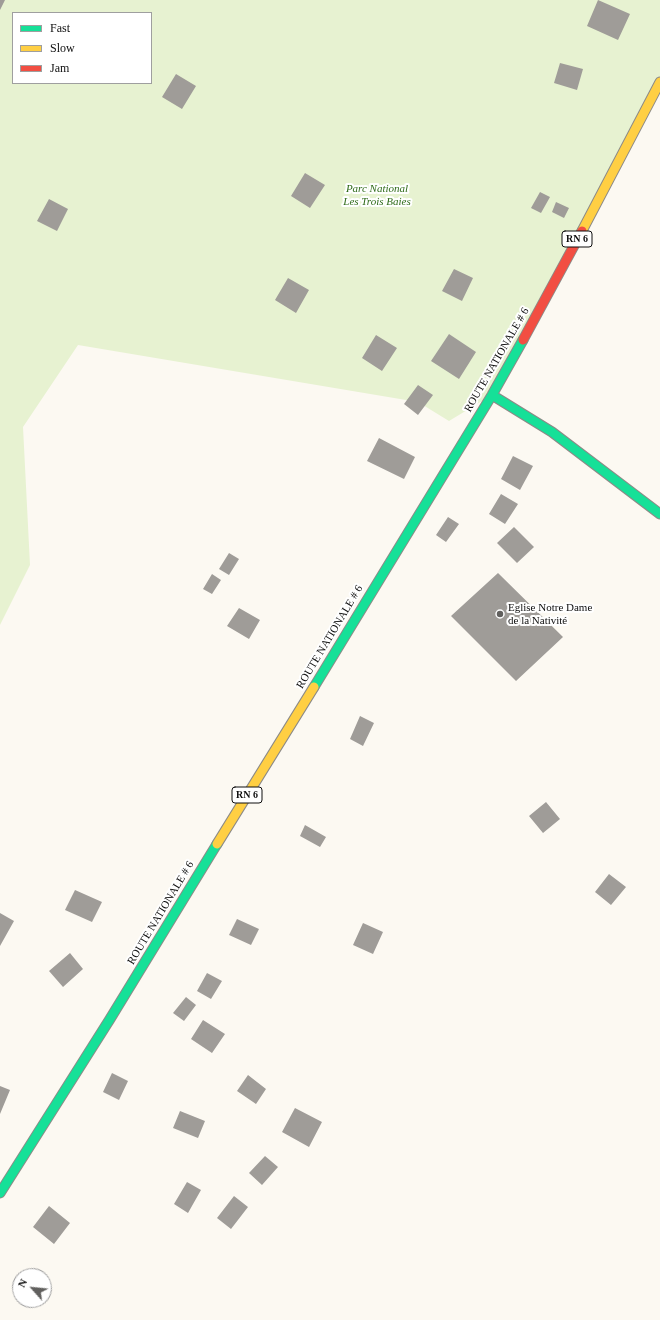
<!DOCTYPE html>
<meta charset="utf-8">
<style>
body{margin:0}
#map{position:relative;width:660px;height:1320px;overflow:hidden;background:#fcf9f2;font-family:"Times New Roman",serif}
canvas{display:block}
.legend{position:absolute;left:12px;top:12px;width:140px;height:72px;box-sizing:border-box;background:#fff;border:1px solid #9f9f9f;margin:0;padding:5px 7px;list-style:none;font-size:12px;color:#0e0e0e}
.legend li{display:flex;align-items:center;gap:8px;height:20px}
.legend b{width:20px;border:1px solid #9f9f9f}
.north{position:absolute;left:12px;top:1268px;width:40px;height:40px;box-sizing:border-box;background:#fff;border:1px solid #9f9f9f;border-radius:50%;rotate:297deg;font-size:11px;font-weight:700;line-height:16px;text-align:center;color:#0e0e0e}
.north::after{content:'';display:block;margin:auto;width:14px;height:18px;background:#61605e;clip-path:polygon(50% 0,100% 100%,50% 72%,0 100%)}
</style>
<div id="map">
<canvas width="660" height="1320"></canvas>
<ul class="legend">
<li><b style="height:5px;background:#16e098"></b>Fast</li>
<li><b style="height:5px;background:#ffcf43"></b>Slow</li>
<li><b style="height:5px;background:#f24e42"></b>Jam</li>
</ul>
<div class="north">N</div>
</div>
<script>
const context = document.querySelector('canvas').getContext('2d');
context.lineJoin = 'round';
function paint(path, color) {
  context.fillStyle = color;
  context.fill(path, 'evenodd');
}
function toPath(rows) {
  const path = new Path2D();
  for (const r of rows) {
    path.moveTo(r[0], r[1]);
    for (let i = 2; i < r.length; i += 2) path.lineTo(r[i], r[i + 1]);
  }
  return path;
}
function strokePath(path, color, width, dash) {
  context.strokeStyle = color;
  context.lineWidth = width;
  context.lineCap = dash ? 'butt' : 'round';
  context.setLineDash(dash || []);
  context.stroke(path);
}
function drawText(font, color, halo, rows, align = 'center') {
  context.font = font + ' "Times New Roman",serif';
  context.lineWidth = 4;
  context.setLineDash([]);
  context.textBaseline = 'middle';
  context.strokeStyle = halo;
  context.fillStyle = color;
  for (const [text, x, y, turn = 0] of rows) {
    context.save();
    context.translate(x, y);
    context.rotate((+turn || 0) * Math.PI / 180);
    context.textAlign = isNaN(turn) ? turn : align;
    if (halo) context.strokeText(text, 0, 0);
    context.fillText(text, 0, 0);
    context.restore();
  }
}
const green = toPath([
 [0,0,660,0,660,82,492,395,449,421,418,402,78,345,23,427,30,565,0,625],
 [13,13,151,13,151,83,13,83]
]);
const building = toPath([
 [0,0,5,0,0,10],
 [598,0,630,14,618,40,587,26],
 [560,63,583,69,577,90,554,83],
 [176,74,196,86,182,109,162,97],
 [305,173,325,185,310,208,291,196],
 [540,192,550,197,541,213,531,208],
 [49,199,68,209,57,231,37,221],
 [556,202,569,208,564,218,552,212],
 [454,269,473,278,462,301,442,291],
 [288,278,309,290,296,313,275,300],
 [449,334,476,352,459,379,431,361],
 [376,335,397,348,382,371,362,358],
 [418,385,433,395,418,415,404,404],
 [379,438,415,457,404,479,367,461],
 [513,456,533,466,520,490,501,479],
 [501,494,518,504,505,524,489,514],
 [448,517,459,524,446,542,436,535],
 [514,527,534,547,517,563,497,543],
 [229,553,239,559,229,575,219,569],
 [498,573,563,637,516,681,451,616],
 [212,574,221,580,212,594,203,589],
 [239,608,260,620,249,639,227,626],
 [360,716,374,723,363,746,350,739],
 [546,802,560,819,543,833,529,816],
 [305,825,326,837,320,847,300,836],
 [609,874,626,887,611,905,595,892],
 [75,890,102,902,92,922,65,910],
 [0,913,14,921,0,946],
 [237,919,259,929,251,945,229,935],
 [363,923,383,932,373,954,353,945],
 [70,953,83,969,63,987,49,971],
 [207,973,222,981,211,999,197,991],
 [186,997,196,1005,184,1021,173,1013],
 [203,1020,225,1034,212,1053,191,1039],
 [112,1073,128,1081,119,1100,103,1092],
 [248,1075,266,1089,256,1104,237,1091],
 [0,1086,10,1090,0,1114],
 [295,1108,322,1122,309,1147,282,1132],
 [180,1111,205,1121,198,1138,173,1128],
 [265,1156,278,1167,262,1185,249,1173],
 [187,1182,201,1190,188,1213,174,1204],
 [234,1196,248,1207,231,1229,217,1218],
 [49,1206,70,1223,54,1244,33,1227]
]);
const fast = toPath([
 [492,395,552,432,660,514],
 [314,687,492,395,523,340],
 [0,1193,110,1019,217,844]
]);
const slow = toPath([
 [582,231,660,82],
 [217,844,314,687]
]);
const jam = toPath([
 [523,340,582,231]
]);
const markers = [
 [500,614,4,"#61605e"]
];
const shields = [
 [577,239,30],
 [247,795,30]
];
const shieldNames = [
 ["RN 6",577,239],
 ["RN 6",247,795]
];
const parkNames = [
 ["Parc National",377,189],
 ["Les Trois Baies",377,202]
];
const streetNames = [
 ["ROUTE NATIONALE # 6",497,360,-60],
 ["ROUTE NATIONALE # 6",330,637,-59],
 ["ROUTE NATIONALE # 6",161,913,-59]
];
const poiNames = [
 ["Eglise Notre Dame",508,608],
 ["de la Nativité",508,621]
];
paint(green, '#e7f2d1');
paint(building, '#9f9c98');
strokePath(fast, '#8c8a87', 11);
strokePath(slow, '#8c8a87', 11);
strokePath(jam, '#8c8a87', 11);
strokePath(fast, '#16e098', 9);
strokePath(slow, '#ffcf43', 9);
strokePath(jam, '#f24e42', 9);
for (const [x, y, r, color] of markers) {
  const dot = new Path2D();
  dot.arc(x, y, r, 0, 2 * Math.PI);
  context.fillStyle = color;
  context.fill(dot);
  strokePath(dot, '#fff', 1.5);
}
for (const [x, y, w] of shields) {
  const box = new Path2D();
  box.roundRect(x - w / 2, y - 8, w, 16, 3);
  context.fillStyle = '#fff';
  context.fill(box);
  strokePath(box, '#0e0e0e', 1);
}
drawText('bold 10px', '#0e0e0e', null, shieldNames);
drawText('italic 11px', '#2f6b19', '#fff', parkNames);
drawText('11px', '#0e0e0e', '#fff', streetNames);
drawText('11px', '#0e0e0e', '#fff', poiNames, 'left');
</script>
